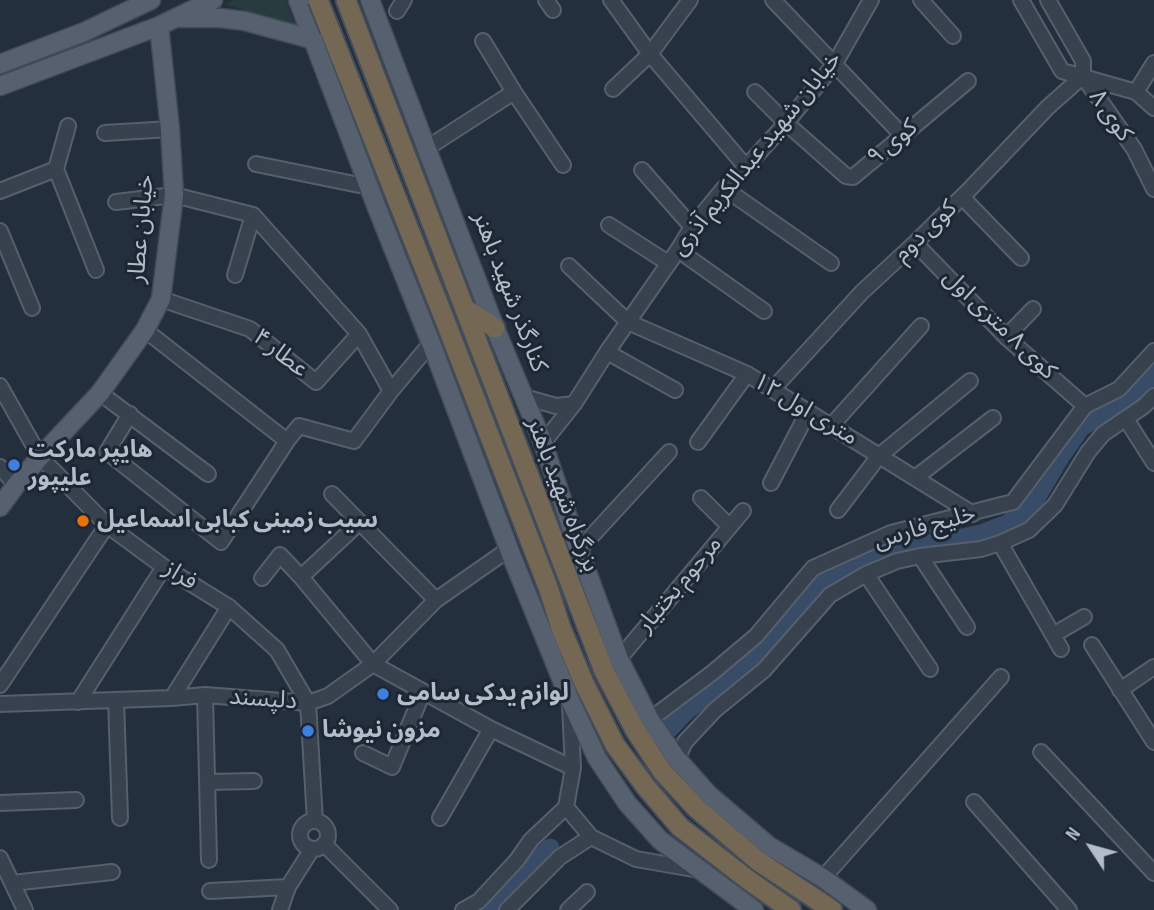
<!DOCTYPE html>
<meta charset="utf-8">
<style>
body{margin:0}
#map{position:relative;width:1154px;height:910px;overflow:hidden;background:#242f3e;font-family:"Sofia Sans Condensed",sans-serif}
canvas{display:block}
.north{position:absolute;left:1056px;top:812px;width:70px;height:70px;-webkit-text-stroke:5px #1d2633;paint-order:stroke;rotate:306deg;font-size:19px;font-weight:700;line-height:28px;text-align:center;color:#b4bcc9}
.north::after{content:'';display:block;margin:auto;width:24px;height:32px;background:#b4bcc9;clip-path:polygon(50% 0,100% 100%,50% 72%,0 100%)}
</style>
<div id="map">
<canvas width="1154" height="910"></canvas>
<div class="north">N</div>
</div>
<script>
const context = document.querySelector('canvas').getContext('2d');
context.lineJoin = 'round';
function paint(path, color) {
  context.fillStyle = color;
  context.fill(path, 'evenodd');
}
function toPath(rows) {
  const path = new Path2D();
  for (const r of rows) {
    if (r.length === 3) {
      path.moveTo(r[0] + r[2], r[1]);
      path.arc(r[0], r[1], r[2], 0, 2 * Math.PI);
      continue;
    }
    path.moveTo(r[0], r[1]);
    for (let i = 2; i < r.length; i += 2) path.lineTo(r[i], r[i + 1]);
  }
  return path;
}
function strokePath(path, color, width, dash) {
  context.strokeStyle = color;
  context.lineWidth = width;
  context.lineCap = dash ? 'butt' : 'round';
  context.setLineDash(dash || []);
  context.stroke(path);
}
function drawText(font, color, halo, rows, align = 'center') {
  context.font = font + ' "Sofia Sans Condensed","Noto Sans Arabic",sans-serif';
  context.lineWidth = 6;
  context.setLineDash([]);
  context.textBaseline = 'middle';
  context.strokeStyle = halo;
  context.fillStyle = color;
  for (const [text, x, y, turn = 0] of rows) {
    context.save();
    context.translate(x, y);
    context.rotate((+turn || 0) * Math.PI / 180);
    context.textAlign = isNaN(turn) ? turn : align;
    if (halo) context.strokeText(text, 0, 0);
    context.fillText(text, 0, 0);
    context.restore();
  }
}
const green = toPath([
 [234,0,286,0,295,25,225,4]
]);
const river = toPath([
 [664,734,686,711,760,655,819,584,896,546,938,543,981,534,1007,524,1032,505,1060,457,1081,427,1128,400,1154,375],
 [488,910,550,848]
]);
const minor = toPath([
 [546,0,553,10],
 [611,0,650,54,746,167],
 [773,0,902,135],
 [921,0,953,36],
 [1021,0,1062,71,1136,92,1154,108],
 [1048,0,1083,61,1083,76],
 [397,11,404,0],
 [483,41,514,92,563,165],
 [1083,76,1134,149,1154,189],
 [613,89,650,54,690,0],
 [755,92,786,123,846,176,853,177,968,81],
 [1136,92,1154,63],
 [105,133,170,129],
 [427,148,514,92],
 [256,164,369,187],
 [56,169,96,270],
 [642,170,692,227],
 [724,188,831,263],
 [0,191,56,169,68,126],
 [962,197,1021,258],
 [116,202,174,195,253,215],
 [253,215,359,334],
 [609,225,668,263],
 [0,231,32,308],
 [915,243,1006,337,1085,406],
 [678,250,764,311],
 [569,266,628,322,747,374,973,514],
 [235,275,253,215],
 [161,299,250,329,316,382,359,334,391,391],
 [145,330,287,441],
 [1006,337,1033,309],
 [607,352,675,390],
 [0,386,40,457,107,525,164,567,229,607,277,650,308,703,315,821],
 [772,390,862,292,915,243,967,192,1048,107,1083,76],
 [100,393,208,474],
 [524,397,556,406,574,404],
 [130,414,107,452,221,542,287,441,299,426,354,441,391,391,431,343],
 [1126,419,1154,463],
 [831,426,921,326],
 [698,442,747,374],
 [543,443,574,404,607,352,678,250,692,227,724,188,746,167,786,123,834,65,871,0],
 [0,467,16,485],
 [915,478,993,418],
 [771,483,808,412],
 [332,494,436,600],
 [701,498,729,526],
 [838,510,879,456,970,381],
 [1000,543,1061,649],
 [579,550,669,452],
 [920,556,967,627],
 [866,574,930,669],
 [301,577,360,522],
 [262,578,280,555,301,577,373,664,491,729,573,768],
 [1053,635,1084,617],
 [1092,645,1154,742],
 [619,659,743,511],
 [0,685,107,525],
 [1120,690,1154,667],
 [205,695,209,860],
 [172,698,229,607],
 [116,700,120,818],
 [78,702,164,567],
 [0,704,172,698,205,695,308,703,328,696,373,664,436,600,509,549],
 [570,705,573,768,566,807,591,837,636,859,699,870],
 [644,724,712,673,756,636,813,568,891,533,1013,502,1085,406,1119,389,1154,351],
 [1041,752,1154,873],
 [363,753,392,767,423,692],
 [677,759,685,742,715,710,764,670,830,595,866,574,897,561,920,556,981,549,1000,543,1029,530,1055,505,1088,452,1103,434,1144,406,1154,396],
 [208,782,254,781],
 [974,802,1069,910],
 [0,803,76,800],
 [440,818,491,729],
 [314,835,14],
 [324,844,390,910],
 [0,858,25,910],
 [823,878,1001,677],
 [12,883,112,872],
 [210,891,288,887],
 [280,910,288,887,312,849],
 [463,910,479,901,517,860,531,840,566,807],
 [507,910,560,857,591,837],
 [568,910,587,892]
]);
const major = toPath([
 [298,0,377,208,431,343,512,557,570,700,597,758,627,803,660,840,754,910],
 [370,0,495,328,543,443,579,550,619,659,650,720,677,759,708,794,769,846,823,878,867,910],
 [181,18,220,18,245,21,311,39,312,33],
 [0,64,84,32,151,0],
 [0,86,159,26,213,0],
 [0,507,16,485,40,457,100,393,145,330,161,299,174,195,170,129,159,26]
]);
const highway = toPath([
 [346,0,604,671,635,730,662,771,696,808,758,861,832,910],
 [330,30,446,323,548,587,561,628,584,683,615,745,646,787,680,827,747,879,791,910],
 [465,309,495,328]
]);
const highwayBridge = toPath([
 [318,0,330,30]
]);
const markers = [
 [14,465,7,"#3f7fe0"],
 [83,521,7,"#e8710a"],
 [383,694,7,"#3f7fe0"],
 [308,731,7,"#3f7fe0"]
];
const streetNames = [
 ["کوی ۸",1110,116,55],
 ["کوی ۹",893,143,-40],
 ["خیابان شهید عبدالکریم آذری",757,154,-51],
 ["خیابان عطار",142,229,-85],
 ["کوی دوم",926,232,-44],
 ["کنارگذر شهید باهنر",509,292,69],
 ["کوی ۸ متری اول",999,325,44],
 ["عطار ۴",280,354,38],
 ["۱۲ متری اول",805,410,31],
 ["بزرگراه شهید باهنر",562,495,69],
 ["خلیج فارس",925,528,-16],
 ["فراز",180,576,32],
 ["مرحوم بختیار",680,585,-50],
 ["دلپسند",263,700,4]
];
const poiNames = [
 ["هایپر مارکت",28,451],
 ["علیپور",28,479],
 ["سیب زمینی کبابی اسماعیل",97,521],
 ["لوازم یدکی سامی",397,694],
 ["مزون نیوشا",322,731]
];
paint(green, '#263c3f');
strokePath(river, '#394c67', 19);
strokePath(minor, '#565f6c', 18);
strokePath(major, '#414a57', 21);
strokePath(highway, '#434c59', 23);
strokePath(minor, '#38414e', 14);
strokePath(major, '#56606e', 18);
strokePath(highway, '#746855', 19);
strokePath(highwayBridge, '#434c59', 23, []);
strokePath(highwayBridge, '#746855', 19);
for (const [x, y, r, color] of markers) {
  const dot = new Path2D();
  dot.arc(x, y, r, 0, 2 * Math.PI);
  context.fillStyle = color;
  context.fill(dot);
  strokePath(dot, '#1d2633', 2.5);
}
drawText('24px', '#b4bcc9', '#1d2633', streetNames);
drawText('bold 24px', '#b4bcc9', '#1d2633', poiNames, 'left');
</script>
